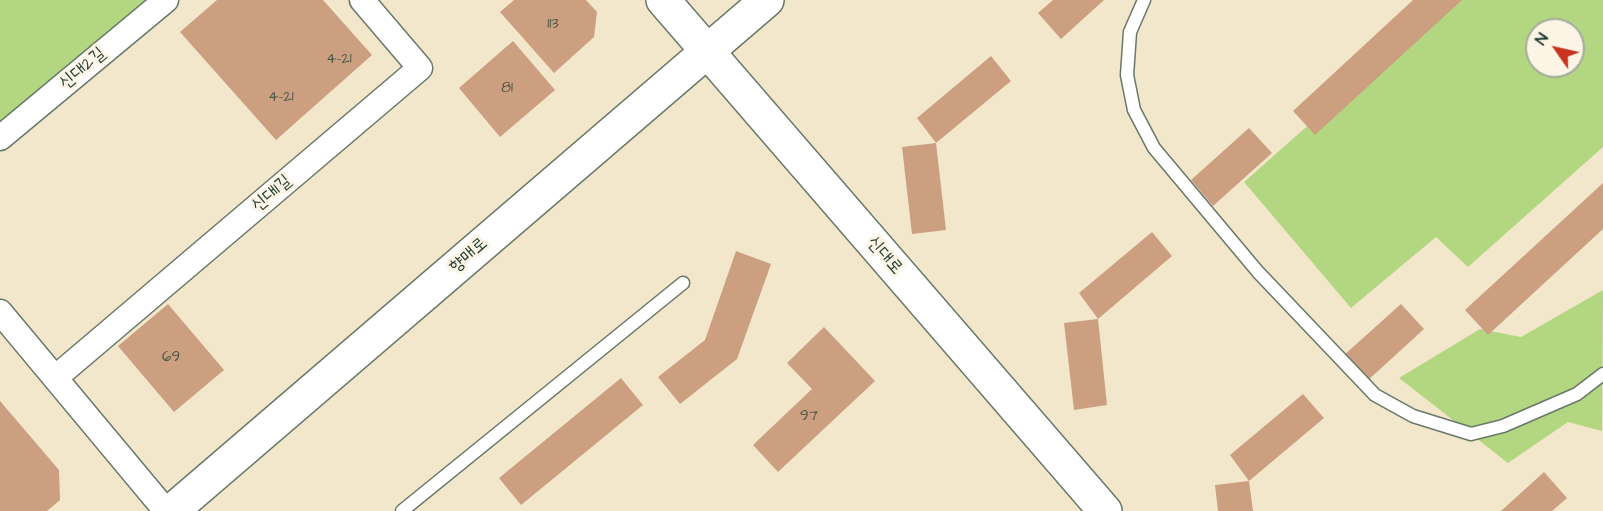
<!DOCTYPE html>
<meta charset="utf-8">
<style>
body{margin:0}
#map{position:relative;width:1603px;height:511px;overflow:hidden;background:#f2e7cb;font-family:"Architects Daughter",sans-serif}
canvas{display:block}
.north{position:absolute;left:1525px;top:18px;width:60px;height:60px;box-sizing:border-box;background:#fcf5e5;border:2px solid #a4ab9e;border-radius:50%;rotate:304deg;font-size:16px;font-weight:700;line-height:24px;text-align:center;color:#1f3d34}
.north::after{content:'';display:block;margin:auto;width:21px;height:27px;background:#c8321e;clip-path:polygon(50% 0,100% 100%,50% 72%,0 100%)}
</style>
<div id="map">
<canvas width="1603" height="511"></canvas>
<div class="north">N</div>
</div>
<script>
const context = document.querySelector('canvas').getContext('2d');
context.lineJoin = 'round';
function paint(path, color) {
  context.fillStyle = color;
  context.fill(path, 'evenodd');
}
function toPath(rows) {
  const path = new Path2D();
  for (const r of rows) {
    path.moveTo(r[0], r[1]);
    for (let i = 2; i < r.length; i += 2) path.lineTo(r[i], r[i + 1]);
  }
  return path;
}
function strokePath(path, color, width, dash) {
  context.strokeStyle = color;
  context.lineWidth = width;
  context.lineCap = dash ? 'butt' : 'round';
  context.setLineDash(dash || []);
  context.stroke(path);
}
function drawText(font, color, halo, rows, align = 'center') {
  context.font = font + ' "Architects Daughter","Poor Story",sans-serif';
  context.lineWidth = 6;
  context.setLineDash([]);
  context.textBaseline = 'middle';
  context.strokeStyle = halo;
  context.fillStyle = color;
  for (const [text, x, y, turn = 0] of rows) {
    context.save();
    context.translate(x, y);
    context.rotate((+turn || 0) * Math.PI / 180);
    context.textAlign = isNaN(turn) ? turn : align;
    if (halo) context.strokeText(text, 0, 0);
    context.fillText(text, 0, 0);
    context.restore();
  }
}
const green = toPath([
 [0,0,150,0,0,121],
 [1450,0,1603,0,1603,147,1468,267,1436,237,1351,308,1244,182],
 [1537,30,1573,30,1573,66,1537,66],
 [1603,290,1602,431,1568,422,1508,463,1399,378,1480,329,1521,337]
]);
const building = toPath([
 [217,0,323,0,372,55,276,140,180,32],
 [514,0,586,0,597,12,594,37,554,73,500,12],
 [1053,0,1104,0,1061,39,1038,13],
 [1413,0,1462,0,1315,135,1293,111],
 [513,41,555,90,500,137,459,88],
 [991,56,1011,81,936,143,917,118],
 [1249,128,1272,153,1213,206,1191,180],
 [936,143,946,230,912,234,902,147],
 [1603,183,1603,229,1488,335,1465,310],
 [1152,232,1172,256,1098,319,1079,293],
 [736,251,771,264,737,359,680,404,658,377,705,340],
 [168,304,224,370,174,412,118,346],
 [1401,304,1424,329,1366,382,1343,356],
 [1098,319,1107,405,1074,410,1064,323],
 [824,327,875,381,778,472,753,445,812,389,787,363],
 [621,378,643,405,521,505,499,478],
 [1303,394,1324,418,1249,481,1230,455],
 [0,401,59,470,60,500,47,511,0,511],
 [1544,472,1567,498,1552,511,1501,511],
 [1249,481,1253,511,1218,511,1215,485]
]);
const lane = toPath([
 [1144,0,1130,32,1127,75,1134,110,1154,148,1258,272,1375,395,1413,416,1471,434,1503,426,1577,394,1603,374],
 [402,511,683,283]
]);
const street = toPath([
 [0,138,166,0],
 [0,312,166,511],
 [55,378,420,68,362,0]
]);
const secondary = toPath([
 [663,0,1105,511],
 [172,511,767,0]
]);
const numberNames = [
 ["113",553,25],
 ["4-21",339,60],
 ["81",507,89],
 ["4-21",281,98],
 ["69",171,358],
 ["97",809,417]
];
const streetNames = [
 ["신대2길",83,69,-40],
 ["신대1길",272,194,-40],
 ["향매로",469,256,-41],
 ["신대로",884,256,49]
];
paint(green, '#b3d780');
paint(building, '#cc9f81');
strokePath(lane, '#697869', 15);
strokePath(street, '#697869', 27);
strokePath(secondary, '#697869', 36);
strokePath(lane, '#fff', 12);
strokePath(street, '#fff', 24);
strokePath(secondary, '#fff', 33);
drawText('15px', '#4a5647', null, numberNames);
drawText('18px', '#1f3d34', '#fcf5e5', streetNames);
</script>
